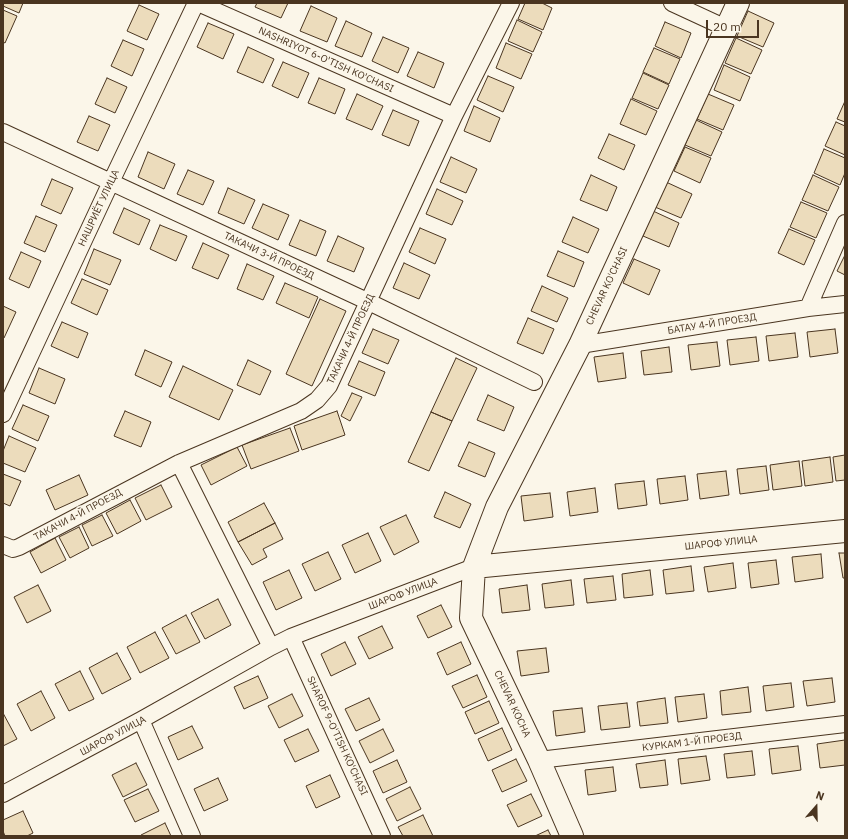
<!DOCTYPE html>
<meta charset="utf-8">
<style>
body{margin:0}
#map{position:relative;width:848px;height:839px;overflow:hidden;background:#fbf6e9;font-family:"IBM Plex Sans",sans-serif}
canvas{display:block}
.frame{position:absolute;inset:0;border:4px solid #4a3520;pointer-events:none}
.north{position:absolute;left:796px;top:787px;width:40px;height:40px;-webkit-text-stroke:3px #fbf6e9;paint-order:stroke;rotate:20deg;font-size:11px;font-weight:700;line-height:16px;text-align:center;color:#4a3520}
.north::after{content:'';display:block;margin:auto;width:14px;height:18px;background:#4a3520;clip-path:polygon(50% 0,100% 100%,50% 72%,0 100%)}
.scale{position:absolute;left:706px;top:20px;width:53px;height:18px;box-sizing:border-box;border:2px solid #4a3520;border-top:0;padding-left:5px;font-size:12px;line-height:14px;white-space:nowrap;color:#4a3520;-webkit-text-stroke:3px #fbf6e9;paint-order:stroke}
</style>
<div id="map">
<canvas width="848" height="839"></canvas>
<div class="frame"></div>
<div class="north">N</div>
<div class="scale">20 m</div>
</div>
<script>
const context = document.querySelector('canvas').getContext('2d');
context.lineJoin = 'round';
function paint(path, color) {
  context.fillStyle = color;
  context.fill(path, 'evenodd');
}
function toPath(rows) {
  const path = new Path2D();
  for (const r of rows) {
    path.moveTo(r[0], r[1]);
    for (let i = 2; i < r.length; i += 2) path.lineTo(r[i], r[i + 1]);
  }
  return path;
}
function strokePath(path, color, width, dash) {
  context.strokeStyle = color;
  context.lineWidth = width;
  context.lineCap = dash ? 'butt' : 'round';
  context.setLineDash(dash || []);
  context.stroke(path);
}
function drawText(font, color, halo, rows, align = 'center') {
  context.font = font + ' "IBM Plex Sans",sans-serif';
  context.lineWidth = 3;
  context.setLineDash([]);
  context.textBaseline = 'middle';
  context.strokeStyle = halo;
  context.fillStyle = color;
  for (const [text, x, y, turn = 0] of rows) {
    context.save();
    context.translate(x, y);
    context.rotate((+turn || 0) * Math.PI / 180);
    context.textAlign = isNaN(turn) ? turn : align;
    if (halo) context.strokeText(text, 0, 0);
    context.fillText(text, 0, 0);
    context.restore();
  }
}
const building = toPath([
 [3,3,23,3,19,13,3,6,3,3],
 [257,3,288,3,281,18,255,7,257,3],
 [525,3,542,3,552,8,543,30,518,19,525,3],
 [139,5,159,14,147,40,127,31,139,5],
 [311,6,337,18,327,42,300,31,311,6],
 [3,10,17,16,5,43,3,42,3,10],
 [748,11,774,23,763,47,737,36,748,11],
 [517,20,542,32,533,52,508,41,517,20],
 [346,21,372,33,362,57,335,46,346,21],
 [665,22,691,33,681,58,655,46,665,22],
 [208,23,234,34,223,59,197,47,208,23],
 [383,37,409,48,398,73,372,61,383,37],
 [736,38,762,50,751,74,725,63,736,38],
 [123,40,144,49,132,76,111,66,123,40],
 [506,43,532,54,521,79,496,68,506,43],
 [248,47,274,59,263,83,237,72,248,47],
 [654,48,680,59,669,84,643,72,654,48],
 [418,52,444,63,434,88,407,76,418,52],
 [283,62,309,73,298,98,272,86,283,62],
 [724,65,750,77,740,101,714,90,724,65],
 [643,73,669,85,658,109,632,98,643,73],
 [488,76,514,87,503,112,477,100,488,76],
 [107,78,127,87,115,113,95,104,107,78],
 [319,78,345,89,335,114,308,103,319,78],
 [357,94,383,106,372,130,346,119,357,94],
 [708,94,734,105,723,130,697,119,708,94],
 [631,99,657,111,646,135,620,124,631,99],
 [845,101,845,122,837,119,845,101],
 [474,106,500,118,490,142,464,131,474,106],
 [393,110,419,121,409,146,382,135,393,110],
 [89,116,110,125,98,151,77,142,89,116],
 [696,120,722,132,711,156,685,145,696,120],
 [836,122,845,126,845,155,825,146,836,122],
 [609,134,635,145,624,170,598,158,609,134],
 [685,147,711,158,700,183,674,171,685,147],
 [824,149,845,158,845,173,840,185,814,173,824,149],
 [148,152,175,164,164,189,138,177,148,152],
 [451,157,477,169,466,193,440,182,451,157],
 [188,170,214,181,203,205,177,194,188,170],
 [591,175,617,187,607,211,580,200,591,175],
 [813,175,839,187,828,211,802,200,813,175],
 [52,179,73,188,61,214,41,205,52,179],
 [666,182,692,194,681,218,655,207,666,182],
 [228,188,255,200,244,224,218,213,228,188],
 [437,189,463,201,452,225,426,214,437,189],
 [801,202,827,213,816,238,790,227,801,202],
 [263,204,289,215,278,240,252,228,263,204],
 [124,208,150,220,139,245,113,233,124,208],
 [653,211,679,223,669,247,643,236,653,211],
 [36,216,57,225,45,252,24,243,36,216],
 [573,217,599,229,588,253,562,242,573,217],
 [300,220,326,231,316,256,289,245,300,220],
 [160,225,187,236,176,261,150,249,160,225],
 [420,228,446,239,435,264,409,252,420,228],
 [789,229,815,240,804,265,778,253,789,229],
 [338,236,364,248,354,272,327,261,338,236],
 [203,243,229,255,218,279,192,268,203,243],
 [94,249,121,260,110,285,84,274,94,249],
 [558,251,584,262,574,287,547,276,558,251],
 [21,252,41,261,29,288,9,279,21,252],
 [845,255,845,275,837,271,845,255],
 [634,259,660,270,649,295,623,283,634,259],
 [404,263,430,275,419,299,393,288,404,263],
 [247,264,274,276,263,300,237,289,247,264],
 [82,279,108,290,97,315,71,303,82,279],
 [285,283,318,297,309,318,276,303,285,283],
 [542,286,568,298,557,322,531,311,542,286],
 [320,299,346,311,312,386,286,374,320,299],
 [3,306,16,312,4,338,3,338,3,306],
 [528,318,554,329,543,354,517,343,528,318],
 [62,322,88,333,78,358,51,346,62,322],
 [373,329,399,340,388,364,362,353,373,329],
 [835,329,838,353,810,357,807,332,835,329],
 [795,333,798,357,769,361,766,336,795,333],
 [756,337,759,361,730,365,727,340,756,337],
 [717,342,720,366,691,370,688,345,717,342],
 [669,347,672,372,644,375,641,351,669,347],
 [145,350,172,362,161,387,135,375,145,350],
 [623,353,626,378,598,382,594,357,623,353],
 [456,358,477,368,452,421,431,412,456,358],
 [248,360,271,371,260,395,237,385,248,360],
 [359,361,385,372,375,396,348,385,359,361],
 [183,366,233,390,219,420,169,397,183,366],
 [39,368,65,379,55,404,29,393,39,368],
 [352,393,362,397,350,421,341,416,352,393],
 [488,395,514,407,504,431,477,420,488,395],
 [23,405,49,416,38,441,12,429,23,405],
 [125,411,151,422,141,447,114,436,125,411],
 [337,411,345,435,302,450,294,426,337,411],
 [431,412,452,421,429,471,408,462,431,412],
 [290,428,299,451,251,469,242,445,290,428],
 [9,436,36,448,25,472,3,463,3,451,9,436],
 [469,442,495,453,485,477,458,466,469,442],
 [237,447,247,466,211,485,201,465,237,447],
 [845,455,845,480,836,481,833,457,845,455],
 [830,457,833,482,805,486,802,461,830,457],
 [799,461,802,486,773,490,770,465,799,461],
 [766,466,769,490,740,494,737,469,766,466],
 [726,471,729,495,700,499,697,474,726,471],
 [3,474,21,481,10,506,3,503,3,474],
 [79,475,88,495,55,510,46,490,79,475],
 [685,476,688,500,660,504,657,479,685,476],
 [644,481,647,505,618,509,615,484,644,481],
 [161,485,172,507,146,520,135,498,161,485],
 [595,488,598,512,570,516,567,492,595,488],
 [445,492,471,504,460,528,434,517,445,492],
 [550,493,553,517,524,521,521,496,550,493],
 [130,500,141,521,117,534,106,513,130,500],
 [264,503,275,523,238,542,228,522,264,503],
 [102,515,113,536,92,546,82,525,102,515],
 [406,515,419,542,394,555,380,527,406,515],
 [275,523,283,539,263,549,267,557,252,565,238,542,275,523],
 [79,527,89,548,70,558,59,537,79,527],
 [368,533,381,561,355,573,342,545,368,533],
 [55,538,66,560,41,573,30,552,55,538],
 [328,552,341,579,315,591,302,564,328,552],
 [839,553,845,553,845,578,843,578,839,553],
 [821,554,823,578,795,582,792,557,821,554],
 [776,560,779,584,751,588,748,563,776,560],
 [733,563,736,588,708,592,704,567,733,563],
 [691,566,694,591,666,594,663,570,691,566],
 [289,570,302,598,276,610,263,582,289,570],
 [650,570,653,595,624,598,622,574,650,570],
 [613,576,616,600,587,603,584,579,613,576],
 [571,580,574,605,545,608,542,584,571,580],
 [38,585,51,611,27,623,14,597,38,585],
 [527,585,530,610,502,613,499,589,527,585],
 [218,599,231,625,205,639,191,613,218,599],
 [441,605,452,627,428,638,417,616,441,605],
 [186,615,200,642,176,654,162,628,186,615],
 [382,626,393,648,369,659,358,637,382,626],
 [155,632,169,658,140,673,127,647,155,632],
 [345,642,356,664,331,676,321,654,345,642],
 [461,642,471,664,447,675,437,653,461,642],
 [546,648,549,672,521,676,517,651,546,648],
 [117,653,131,679,102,694,89,668,117,653],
 [80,671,94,699,69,711,55,684,80,671],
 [477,675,487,697,463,708,452,686,477,675],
 [258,676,268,698,244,709,234,687,258,676],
 [832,678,835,702,807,706,803,681,832,678],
 [791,683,794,707,766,711,763,686,791,683],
 [748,687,751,712,722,715,720,691,748,687],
 [41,691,55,718,31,731,17,704,41,691],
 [292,694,303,716,279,728,268,706,292,694],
 [704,694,707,718,678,722,675,697,704,694],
 [369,698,380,720,356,731,345,709,369,698],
 [665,698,668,723,640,726,637,702,665,698],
 [489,701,499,723,475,734,465,712,489,701],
 [627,703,630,727,601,730,598,706,627,703],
 [582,708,585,732,556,736,553,711,582,708],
 [3,713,17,739,3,746,3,713],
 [192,726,203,748,178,760,168,737,192,726],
 [502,728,512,750,488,761,478,739,502,728],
 [308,729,319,751,295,762,284,740,308,729],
 [383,729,394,751,370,763,359,741,383,729],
 [845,740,845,765,820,768,817,744,845,740],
 [798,746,801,770,772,774,769,749,798,746],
 [752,751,755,775,727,778,724,754,752,751],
 [706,756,710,780,681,784,678,759,706,756],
 [516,759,527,781,502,792,492,770,516,759],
 [397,760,407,782,383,793,373,771,397,760],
 [665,760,668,785,640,788,636,764,665,760],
 [136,763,147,785,123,797,112,775,136,763],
 [613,767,616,791,588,795,585,770,613,767],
 [330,775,340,797,316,808,306,786,330,775],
 [218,778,228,800,204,811,194,789,218,778],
 [410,787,421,809,397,821,386,799,410,787],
 [148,789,159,811,135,822,124,800,148,789],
 [531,794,542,816,518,827,507,805,531,794],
 [23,811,33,833,27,836,5,836,3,831,3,820,23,811],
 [423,815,433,836,403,836,398,827,423,815],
 [165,823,171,836,141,836,141,835,165,823],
 [548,830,551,836,535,836,548,830]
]);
const street = toPath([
 [198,3,454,116],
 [672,3,726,28],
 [3,132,369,302,534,382],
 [808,308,845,223],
 [580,345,808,308,845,304],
 [3,414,111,182,196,3],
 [179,463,271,647],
 [3,545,13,549,19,547,179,463,301,411,317,400,329,386,454,116,511,3],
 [291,637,382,836],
 [141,720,192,836],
 [539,760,845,724],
 [3,794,141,720,271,647,291,637,474,567]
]);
const secondary = toPath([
 [474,567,845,531],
 [572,836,539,760,471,618,474,567,497,507,580,345,738,3]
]);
const streetNames = [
 ["NASHRIYOT 6-O'TISH KO'CHASI",326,60,24],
 ["НАШРИЁТ УЛИЦА",99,208,-65],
 ["ТАКАЧИ 3-Й ПРОЕЗД",269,256,25],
 ["CHEVAR KO'CHASI",607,286,-65],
 ["БАТАУ 4-Й ПРОЕЗД",712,324,-9],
 ["ТАКАЧИ 4-Й ПРОЕЗД",351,339,-65],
 ["ТАКАЧИ 4-Й ПРОЕЗД",78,515,-28],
 ["ШАРОФ УЛИЦА",721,543,-6],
 ["ШАРОФ УЛИЦА",403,594,-21],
 ["CHEVAR KOCHA",512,704,65],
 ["ШАРОФ УЛИЦА",113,736,-28],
 ["SHAROF 9-O'TISH KO'CHASI",337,736,65],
 ["КУРКАМ 1-Й ПРОЕЗД",692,742,-7]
];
paint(building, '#ecdcbc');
strokePath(building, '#4a3520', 1);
strokePath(street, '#4a3520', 18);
strokePath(secondary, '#4a3520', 24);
strokePath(street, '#fbf6e9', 16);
strokePath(secondary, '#fbf6e9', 22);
drawText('10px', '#4a3520', '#fbf6e9', streetNames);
</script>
